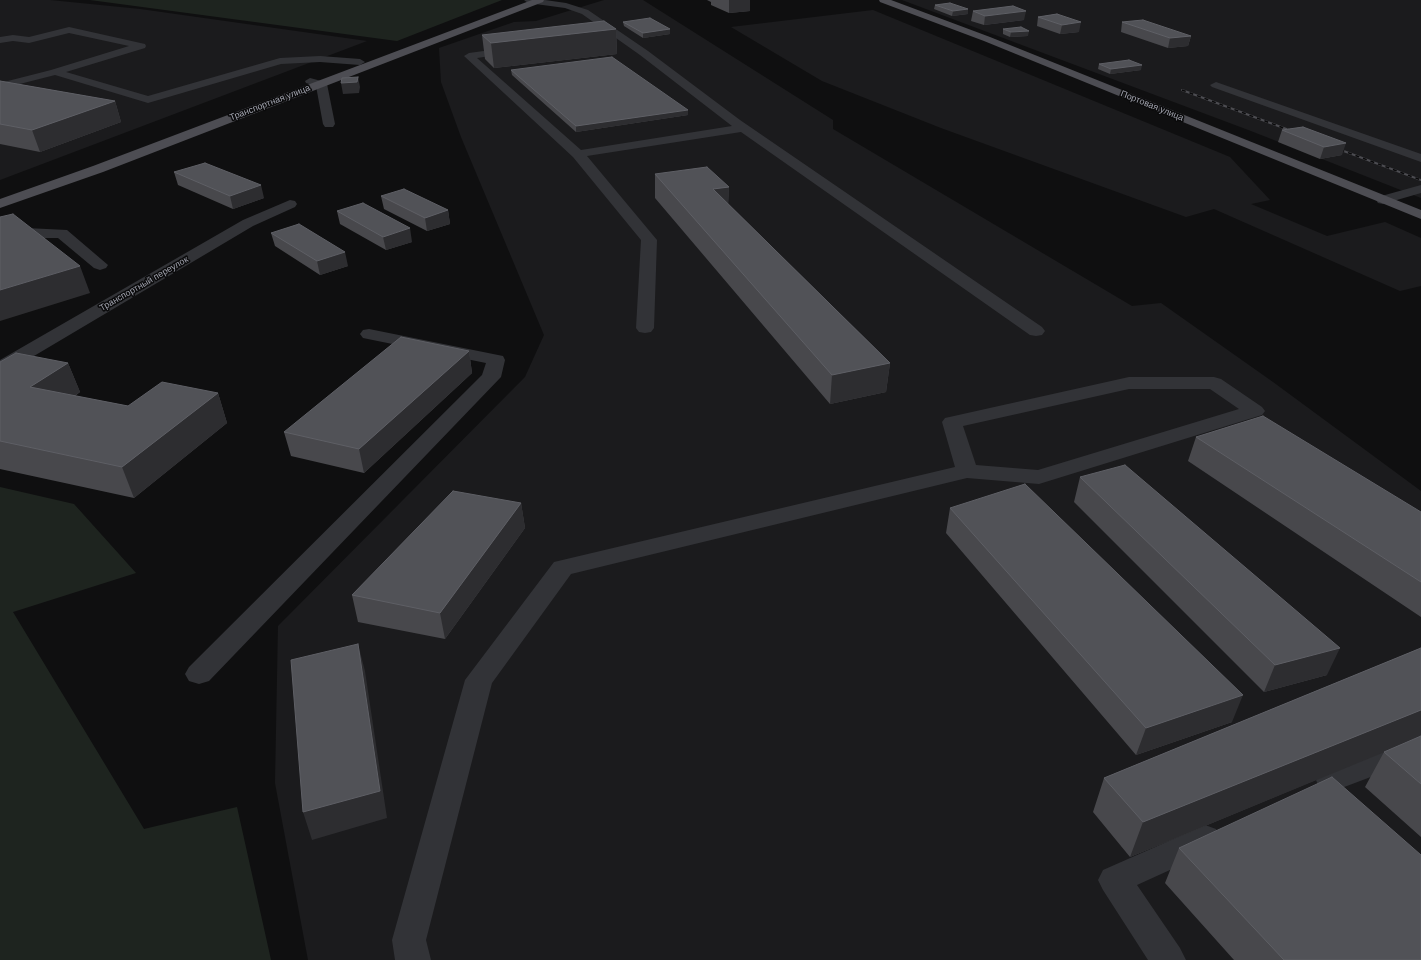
<!DOCTYPE html>
<meta charset="utf-8">
<style>
body{margin:0}
canvas{display:block;background:#0f0f10}
</style>
<canvas width="1421" height="960"></canvas>
<script>
const context = document.querySelector('canvas').getContext('2d');
context.lineJoin = 'round';
function paint(path, color) {
  context.fillStyle = color;
  context.fill(path, 'evenodd');
}
function toPath(rows) {
  const path = new Path2D();
  for (const r of rows) {
    path.moveTo(r[0], r[1]);
    for (let i = 2; i < r.length; i += 2) path.lineTo(r[i], r[i + 1]);
  }
  return path;
}
function strokePath(path, color, width, dash) {
  context.strokeStyle = color;
  context.lineWidth = width;
  context.lineCap = dash ? 'butt' : 'round';
  context.setLineDash(dash || []);
  context.stroke(path);
}
function drawText(font, color, halo, rows, align = 'center') {
  context.font = font + ' Arial,sans-serif';
  context.lineWidth = 3;
  context.setLineDash([]);
  context.textBaseline = 'middle';
  context.strokeStyle = halo;
  context.fillStyle = color;
  for (const [text, x, y, turn = 0] of rows) {
    context.save();
    context.translate(x, y);
    context.rotate((+turn || 0) * Math.PI / 180);
    context.textAlign = isNaN(turn) ? turn : align;
    if (halo) context.strokeText(text, 0, 0);
    context.fillText(text, 0, 0);
    context.restore();
  }
}
const built = toPath([
 [0,0,50,0,140,9,367,41,0,180],
 [604,0,643,0,833,120,833,129,1132,306,1161,303,1273,382,1421,491,1421,960,308,960,275,783,278,626,525,377,544,335,461,137,441,82,439,48,514,22,536,21],
 [902,0,1421,0,1421,198,1251,131],
 [873,10,1230,157,1270,200,1251,204,1327,236,1385,222,1421,238,1421,286,1400,291,1214,209,1186,217,941,128,822,81,731,27]
]);
const green = toPath([
 [90,0,502,0,397,41],
 [0,487,74,504,136,573,13,612,144,829,237,807,271,960,0,960]
]);
const minor = toPath([
 [524,0,545,0,566,3,588,10,648,51,740,120,1042,327,1045,331,1042,335,1036,336,1030,335,741,132,587,156,657,240,654,328,651,332,645,333,639,332,636,328,641,240,573,157,464,56,469,53,513,47,517,48,518,50,517,52,477,58,581,150,732,126,640,55,582,14,565,8,528,3,524,0],
 [69,27,145,44,146,46,145,48,66,72,148,96,280,58,320,56,360,59,365,62,360,65,320,62,281,64,148,103,55,75,0,89,0,83,51,70,129,46,69,33,29,43,13,41,0,43,0,37,13,35,29,37,69,27],
 [310,78,325,82,327,84,335,124,333,127,325,127,323,124,316,86,306,83,305,81,310,78],
 [1216,82,1421,154,1421,162,1212,87,1210,85,1216,82],
 [1421,185,1421,193,1383,204,1378,203,1376,200,1378,197,1421,185],
 [290,200,295,201,297,204,295,207,253,226,7,372,0,374,0,360,243,220,290,200],
 [26,228,67,230,108,265,106,268,100,270,94,268,58,238,26,238,0,244,0,234,26,228],
 [369,329,503,356,505,360,501,377,209,681,199,684,189,681,185,674,189,667,482,375,486,363,363,338,360,334,363,330,369,329],
 [1129,377,1214,377,1221,379,1262,407,1265,411,1262,415,1039,484,967,478,571,574,492,683,426,940,431,960,395,960,392,940,465,680,554,562,955,467,942,422,945,418,1129,377],
 [1129,389,1210,389,1239,409,1038,470,976,465,963,426,1129,389],
 [1421,734,1421,758,1331,792,1320,789,1316,780,1320,771,1421,734],
 [1205,825,1216,829,1221,839,1216,849,1137,885,1180,948,1186,960,1148,960,1103,890,1098,880,1103,870,1205,825]
]);
const major = toPath([
 [532,0,544,0,543,2,103,172,0,208,0,199,93,166,532,0],
 [879,0,891,0,990,37,1421,210,1421,219,984,41,880,2,879,0]
]);
const rail = toPath([
 [1182,90,1297,133],
 [1333,147,1421,180]
]);
const wall = toPath([
 [707,0,750,0,750,11,729,13,711,5,711,2],
 [935,5,968,14,952,16,934,9],
 [973,11,1024,20,984,25,971,21],
 [1057,14,1079,32,1060,34,1037,26,1038,17],
 [623,22,670,29,670,34,643,38,624,26],
 [1122,22,1191,36,1188,46,1168,48,1121,32],
 [616,29,617,54,494,68,485,59,482,35],
 [1003,29,1028,36,1010,37,1003,34],
 [1099,64,1141,70,1110,74,1098,69],
 [511,70,688,115,576,132,512,75],
 [0,81,115,101,121,122,40,152,0,144],
 [1303,127,1342,155,1320,159,1278,142,1282,130],
 [174,172,264,198,233,209,178,185],
 [655,174,729,187,728,204,890,363,886,392,830,404,655,198],
 [381,196,448,210,450,224,427,231,384,209],
 [337,211,412,242,386,250,340,224],
 [271,233,348,266,320,275,275,246],
 [469,351,472,373,364,473,291,456,284,432],
 [0,362,68,363,80,392,75,396,128,406,218,393,227,423,134,498,0,469],
 [1196,437,1421,512,1421,617,1188,461],
 [1080,477,1327,675,1264,692,1074,502],
 [521,503,525,528,445,639,358,622,352,595],
 [950,508,1232,722,1136,755,946,533],
 [1421,648,1421,837,1365,787,1384,752,1407,742,1130,857,1093,812,1104,778],
 [1179,848,1421,960,1234,960,1165,883]
]);
const shadedWall = toPath([
 [728,0,750,0,750,11,729,13,729,0],
 [968,9,968,14,952,16,953,11],
 [1026,11,1024,20,984,25,985,16],
 [1081,22,1079,32,1060,34,1062,25],
 [616,29,617,54,494,68,491,43],
 [670,29,670,34,643,38,643,33],
 [1029,31,1028,36,1010,37,1011,32],
 [1191,36,1188,46,1168,48,1170,38],
 [1142,65,1141,70,1110,74,1111,69],
 [358,77,360,87,359,93,343,94,341,83],
 [115,101,121,122,40,152,32,130],
 [688,110,688,115,576,132,576,126],
 [1346,143,1342,155,1320,159,1324,147],
 [261,185,264,198,233,209,230,196],
 [729,187,728,211,713,189],
 [448,210,450,224,427,231,425,218],
 [410,228,412,242,386,250,383,237],
 [345,252,348,266,320,275,317,261],
 [80,266,90,293,0,321,0,290],
 [469,351,472,373,364,473,359,449],
 [68,363,80,392,43,417,30,387],
 [890,363,886,392,830,404,832,375],
 [218,393,227,423,134,498,122,467],
 [521,503,525,528,445,639,440,613],
 [358,644,365,671,387,818,312,840,303,812],
 [1340,648,1327,675,1264,692,1275,665],
 [1243,695,1232,722,1136,755,1146,728],
 [1421,710,1421,737,1130,857,1143,822]
]);
const building = toPath([
 [950,3,968,9,953,11,935,5,950,3],
 [1013,6,1026,11,985,16,973,11,1013,6],
 [1057,14,1081,22,1062,25,1038,17,1057,14],
 [650,18,670,29,643,33,623,22,650,18],
 [1143,20,1191,36,1170,38,1122,22,1143,20],
 [604,21,616,29,491,43,482,35,604,21],
 [1021,27,1029,31,1011,32,1003,29,1021,27],
 [612,57,688,110,576,126,511,70,612,57],
 [1129,60,1142,65,1111,69,1099,64,1129,60],
 [358,77,357,82,341,83,342,78,358,77],
 [0,81,115,101,32,130,0,124,0,81],
 [1303,127,1346,143,1324,147,1282,130,1303,127],
 [205,163,261,185,230,196,174,172,205,163],
 [707,167,729,187,713,189,890,363,832,375,655,174,707,167],
 [404,189,448,210,425,218,381,196,404,189],
 [363,203,410,228,383,237,337,211,363,203],
 [13,214,80,266,0,290,0,217,13,214],
 [299,224,345,252,317,261,271,233,299,224],
 [401,337,469,351,359,449,284,432,401,337],
 [16,353,68,363,30,387,128,406,162,382,218,393,122,467,0,441,0,362,16,353],
 [1263,416,1421,512,1421,582,1196,437,1263,416],
 [1125,465,1340,648,1275,665,1080,477,1125,465],
 [1025,484,1243,695,1146,728,950,508,1025,484],
 [453,491,521,503,440,613,352,595,453,491],
 [358,644,380,791,303,812,291,660,358,644],
 [1421,648,1421,710,1143,822,1104,778,1421,648],
 [1421,736,1421,784,1384,752,1421,736],
 [1332,777,1421,855,1421,960,1284,960,1179,848,1332,777]
]);
const farStreetnames = [
 ["Транспортная улица",270,103,-21],
 ["Портовая улица",1152,106,22],
 ["Транспортный переулок",144,284,-30]
];
paint(built, '#1b1b1d');
paint(green, '#1e241f');
paint(minor, '#323337');
paint(major, '#4d4d53');
strokePath(rail, '#4c4c51', 2);
strokePath(rail, '#0a0a0b', 1.5, [4]);
paint(wall, '#48484c');
paint(shadedWall, '#2d2d30');
paint(building, '#515257');
strokePath(building, '#5e5f65', 1);
drawText('9px', '#a2a4af', '#0a0a0b', farStreetnames);
</script>
